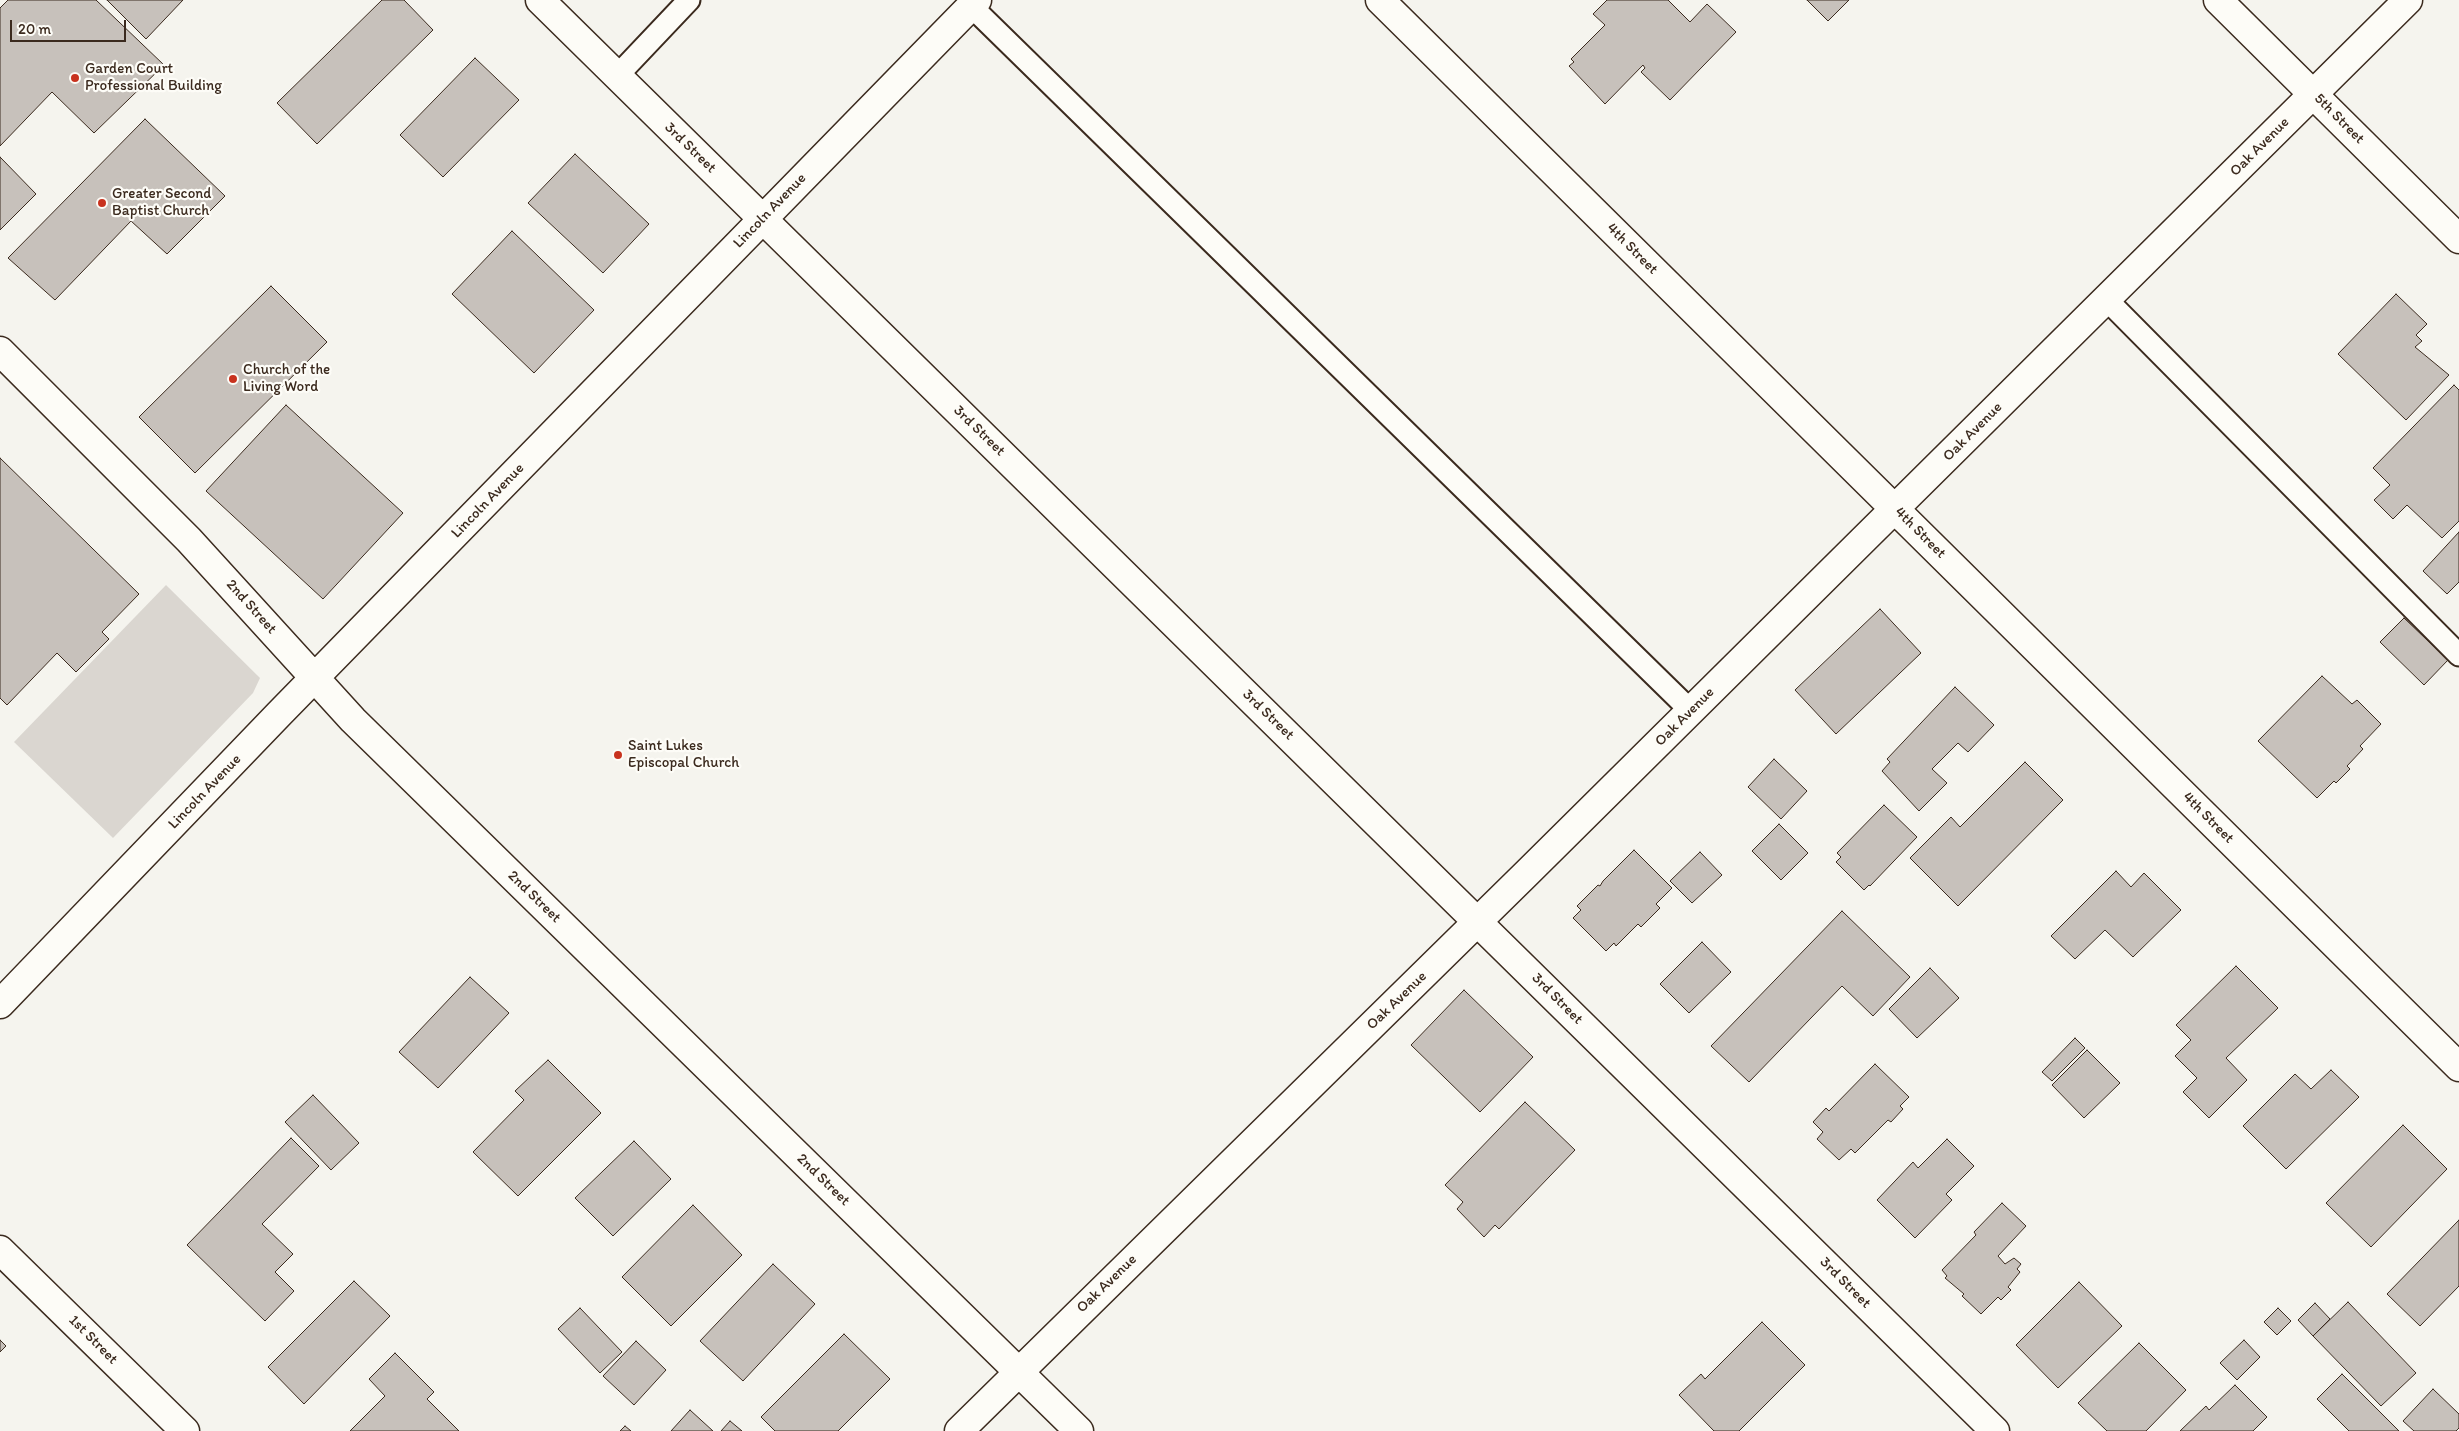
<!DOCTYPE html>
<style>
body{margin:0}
#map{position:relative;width:2459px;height:1431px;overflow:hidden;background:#f5f4ee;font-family:Itim,sans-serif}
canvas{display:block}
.scale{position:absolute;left:10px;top:20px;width:116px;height:22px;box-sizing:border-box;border:2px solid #3b2a1e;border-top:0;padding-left:6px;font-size:15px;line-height:18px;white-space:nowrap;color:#3b2a1e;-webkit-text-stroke:4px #fdfcf7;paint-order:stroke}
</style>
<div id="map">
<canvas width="2459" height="1431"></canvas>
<div class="scale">20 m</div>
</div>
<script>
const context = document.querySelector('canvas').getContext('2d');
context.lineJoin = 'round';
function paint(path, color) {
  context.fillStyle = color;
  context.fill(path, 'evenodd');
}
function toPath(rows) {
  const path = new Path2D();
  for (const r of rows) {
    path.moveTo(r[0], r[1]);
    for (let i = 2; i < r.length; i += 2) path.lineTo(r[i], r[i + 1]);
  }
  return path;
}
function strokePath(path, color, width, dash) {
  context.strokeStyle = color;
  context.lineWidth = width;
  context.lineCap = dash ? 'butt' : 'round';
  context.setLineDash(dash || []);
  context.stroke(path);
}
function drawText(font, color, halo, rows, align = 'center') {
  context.font = font + ' Itim,sans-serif';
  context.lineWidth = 4.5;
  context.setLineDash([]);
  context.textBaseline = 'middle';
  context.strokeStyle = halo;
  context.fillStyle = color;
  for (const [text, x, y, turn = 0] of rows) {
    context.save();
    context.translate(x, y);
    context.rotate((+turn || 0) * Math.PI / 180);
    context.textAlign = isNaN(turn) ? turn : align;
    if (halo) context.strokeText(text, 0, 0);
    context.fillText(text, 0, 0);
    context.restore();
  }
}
const green = toPath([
 [166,585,260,678,253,693,113,838,14,742]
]);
const building = toPath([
 [8,0,96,0,164,65,94,133,52,92,0,146,0,8,8,0],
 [107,0,183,0,146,39,107,0],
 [382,0,404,0,433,30,317,144,277,103,382,0],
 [1607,0,1668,0,1690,22,1707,4,1736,32,1670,100,1641,72,1645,68,1643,65,1605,104,1569,66,1574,62,1571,59,1605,25,1593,14,1607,0],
 [1807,0,1849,0,1828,21,1807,0],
 [475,58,519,100,443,177,400,135,475,58],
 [145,119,225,196,167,254,131,221,55,300,8,258,145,119],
 [575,154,649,224,603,273,528,203,575,154],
 [0,157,36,194,0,230,0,157],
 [512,231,594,310,534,373,452,294,512,231],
 [271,286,327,342,195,473,139,417,271,286],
 [2396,294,2427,324,2416,335,2422,341,2415,347,2449,375,2406,420,2338,354,2396,294],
 [2454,385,2459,390,2459,521,2442,538,2407,505,2393,519,2374,500,2390,485,2373,468,2454,385],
 [286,405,403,513,323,599,206,491,286,405],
 [0,458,139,594,102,632,109,639,76,672,57,653,7,705,0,698,0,458],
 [2459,532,2459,582,2447,594,2423,571,2459,532],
 [1880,609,1921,653,1836,734,1795,690,1880,609],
 [2404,618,2448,660,2424,685,2380,642,2404,618],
 [2322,676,2352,704,2357,700,2381,724,2360,746,2363,749,2347,766,2350,769,2336,783,2334,781,2317,798,2258,741,2322,676],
 [1955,687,1994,725,1968,752,1958,743,1932,769,1947,783,1919,811,1882,771,1890,762,1887,759,1955,687],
 [1774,759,1807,791,1781,819,1748,787,1774,759],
 [2025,762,2063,800,1958,906,1910,858,1951,817,1960,827,2025,762],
 [1884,805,1917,837,1870,886,1869,885,1864,890,1836,862,1841,857,1837,853,1884,805],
 [1779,824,1808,853,1781,880,1752,851,1779,824],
 [1634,850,1672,888,1656,904,1660,908,1641,927,1638,924,1616,946,1614,943,1606,951,1573,918,1581,910,1577,906,1598,885,1600,886,1603,881,1634,850],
 [1700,852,1722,875,1692,903,1670,881,1700,852],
 [2116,871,2131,887,2144,873,2181,910,2133,957,2105,930,2075,959,2051,936,2116,871],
 [1842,911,1910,977,1873,1016,1842,986,1749,1082,1711,1046,1842,911],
 [1702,942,1731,972,1689,1013,1660,984,1702,942],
 [2236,966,2278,1008,2226,1058,2247,1080,2209,1118,2183,1092,2197,1078,2175,1056,2191,1040,2176,1025,2236,966],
 [1930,968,1959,998,1917,1038,1889,1009,1930,968],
 [470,977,509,1013,438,1088,399,1052,470,977],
 [1464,990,1533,1057,1480,1112,1411,1045,1464,990],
 [2075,1038,2085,1048,2052,1081,2042,1072,2075,1038],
 [2087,1050,2120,1083,2084,1118,2052,1085,2087,1050],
 [548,1060,601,1113,518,1196,473,1152,524,1100,515,1091,548,1060],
 [1875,1064,1909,1097,1900,1106,1903,1109,1891,1122,1888,1120,1855,1153,1851,1149,1839,1160,1817,1139,1823,1132,1813,1122,1826,1108,1829,1111,1875,1064],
 [2331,1070,2359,1097,2286,1169,2243,1126,2295,1074,2311,1089,2331,1070],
 [313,1095,359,1143,331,1170,285,1122,313,1095],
 [1525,1102,1575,1150,1499,1229,1495,1225,1484,1237,1457,1209,1463,1202,1445,1185,1525,1102],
 [2403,1125,2447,1169,2371,1247,2326,1203,2403,1125],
 [291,1138,319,1166,262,1224,293,1254,275,1272,294,1291,265,1321,187,1245,291,1138],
 [1947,1139,1974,1166,1946,1194,1952,1200,1915,1238,1877,1200,1913,1162,1918,1168,1947,1139],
 [634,1141,671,1179,613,1236,575,1198,634,1141],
 [2002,1203,2026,1226,1998,1256,2005,1264,2014,1258,2021,1264,2017,1269,2020,1272,2008,1287,2011,1290,2001,1300,1998,1297,1981,1314,1962,1296,1964,1294,1945,1278,1947,1276,1942,1270,1976,1235,1974,1232,2002,1203],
 [693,1205,742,1255,671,1326,622,1277,693,1205],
 [2459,1220,2459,1286,2420,1326,2387,1294,2459,1220],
 [773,1264,815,1304,743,1381,700,1341,773,1264],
 [354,1281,390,1316,304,1404,268,1367,354,1281],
 [2079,1282,2122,1326,2058,1388,2016,1345,2079,1282],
 [2348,1302,2416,1373,2381,1406,2313,1336,2348,1302],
 [2315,1303,2330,1319,2313,1336,2298,1320,2315,1303],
 [580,1308,622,1352,600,1373,558,1329,580,1308],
 [2278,1308,2291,1321,2277,1335,2264,1322,2278,1308],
 [1762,1322,1805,1365,1739,1431,1714,1431,1679,1395,1701,1374,1705,1379,1762,1322],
 [844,1334,890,1379,838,1431,775,1431,761,1417,844,1334],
 [0,1340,6,1346,0,1352,0,1340],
 [2244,1340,2260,1357,2237,1380,2220,1363,2244,1340],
 [636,1341,666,1370,634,1405,603,1376,636,1341],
 [2139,1343,2186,1390,2146,1431,2107,1431,2078,1403,2139,1343],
 [395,1353,434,1392,427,1399,459,1431,350,1431,385,1396,369,1379,395,1353],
 [2342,1374,2399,1431,2349,1431,2317,1399,2342,1374],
 [2235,1385,2267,1417,2253,1431,2180,1431,2206,1406,2209,1410,2235,1385],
 [2433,1389,2459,1414,2459,1428,2456,1431,2414,1431,2403,1421,2433,1389],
 [690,1410,713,1431,671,1431,690,1410],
 [730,1421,742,1431,721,1431,730,1421],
 [625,1426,631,1431,620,1431,625,1426]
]);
const lane = toPath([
 [971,6,1691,711],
 [617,76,689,0],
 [2107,300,2459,655]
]);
const street = toPath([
 [540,0,1995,1431],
 [1380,0,2459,1067],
 [2218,0,2459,239],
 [0,351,189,540,353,720,1079,1431],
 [0,1004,279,714,977,0],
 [0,1250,185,1431],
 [959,1431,1527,873,2408,0]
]);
const markers = [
 [75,78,5,"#c8321e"],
 [102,203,5,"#c8321e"],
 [233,379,5,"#c8321e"],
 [618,755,5,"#c8321e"]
];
const poiNames = [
 ["Garden Court",85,69],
 ["Professional Building",85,86],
 ["Greater Second",112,194],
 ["Baptist Church",112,211],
 ["Church of the",243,370],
 ["Living Word",243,387],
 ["Saint Lukes",628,746],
 ["Episcopal Church",628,763]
];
const streetNames = [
 ["5th Street",2339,119,45],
 ["Oak Avenue",2260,147,-45],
 ["3rd Street",690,148,44],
 ["Lincoln Avenue",770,211,-46],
 ["4th Street",1632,249,45],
 ["3rd Street",979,431,44],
 ["Oak Avenue",1973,432,-45],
 ["Lincoln Avenue",488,501,-46],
 ["4th Street",1920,533,45],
 ["2nd Street",251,607,48],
 ["3rd Street",1268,715,44],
 ["Oak Avenue",1685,717,-45],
 ["Lincoln Avenue",205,792,-46],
 ["4th Street",2208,818,45],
 ["2nd Street",534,897,44],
 ["3rd Street",1557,999,45],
 ["Oak Avenue",1397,1001,-44],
 ["2nd Street",823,1180,44],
 ["3rd Street",1845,1283,45],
 ["Oak Avenue",1107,1284,-44],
 ["1st Street",93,1340,45]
];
paint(green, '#dad6d0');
paint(building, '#c7c1bb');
strokePath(building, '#3b2a1e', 1);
strokePath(lane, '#3b2a1e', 25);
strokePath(street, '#3b2a1e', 31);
strokePath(lane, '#fdfcf7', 21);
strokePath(street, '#fdfcf7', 28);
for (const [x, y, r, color] of markers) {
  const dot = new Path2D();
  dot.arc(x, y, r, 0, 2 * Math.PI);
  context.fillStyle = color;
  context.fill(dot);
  strokePath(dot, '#fdfcf7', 2);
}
drawText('15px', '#3b2a1e', '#fdfcf7', poiNames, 'left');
drawText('15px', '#3b2a1e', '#fdfcf7', streetNames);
</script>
